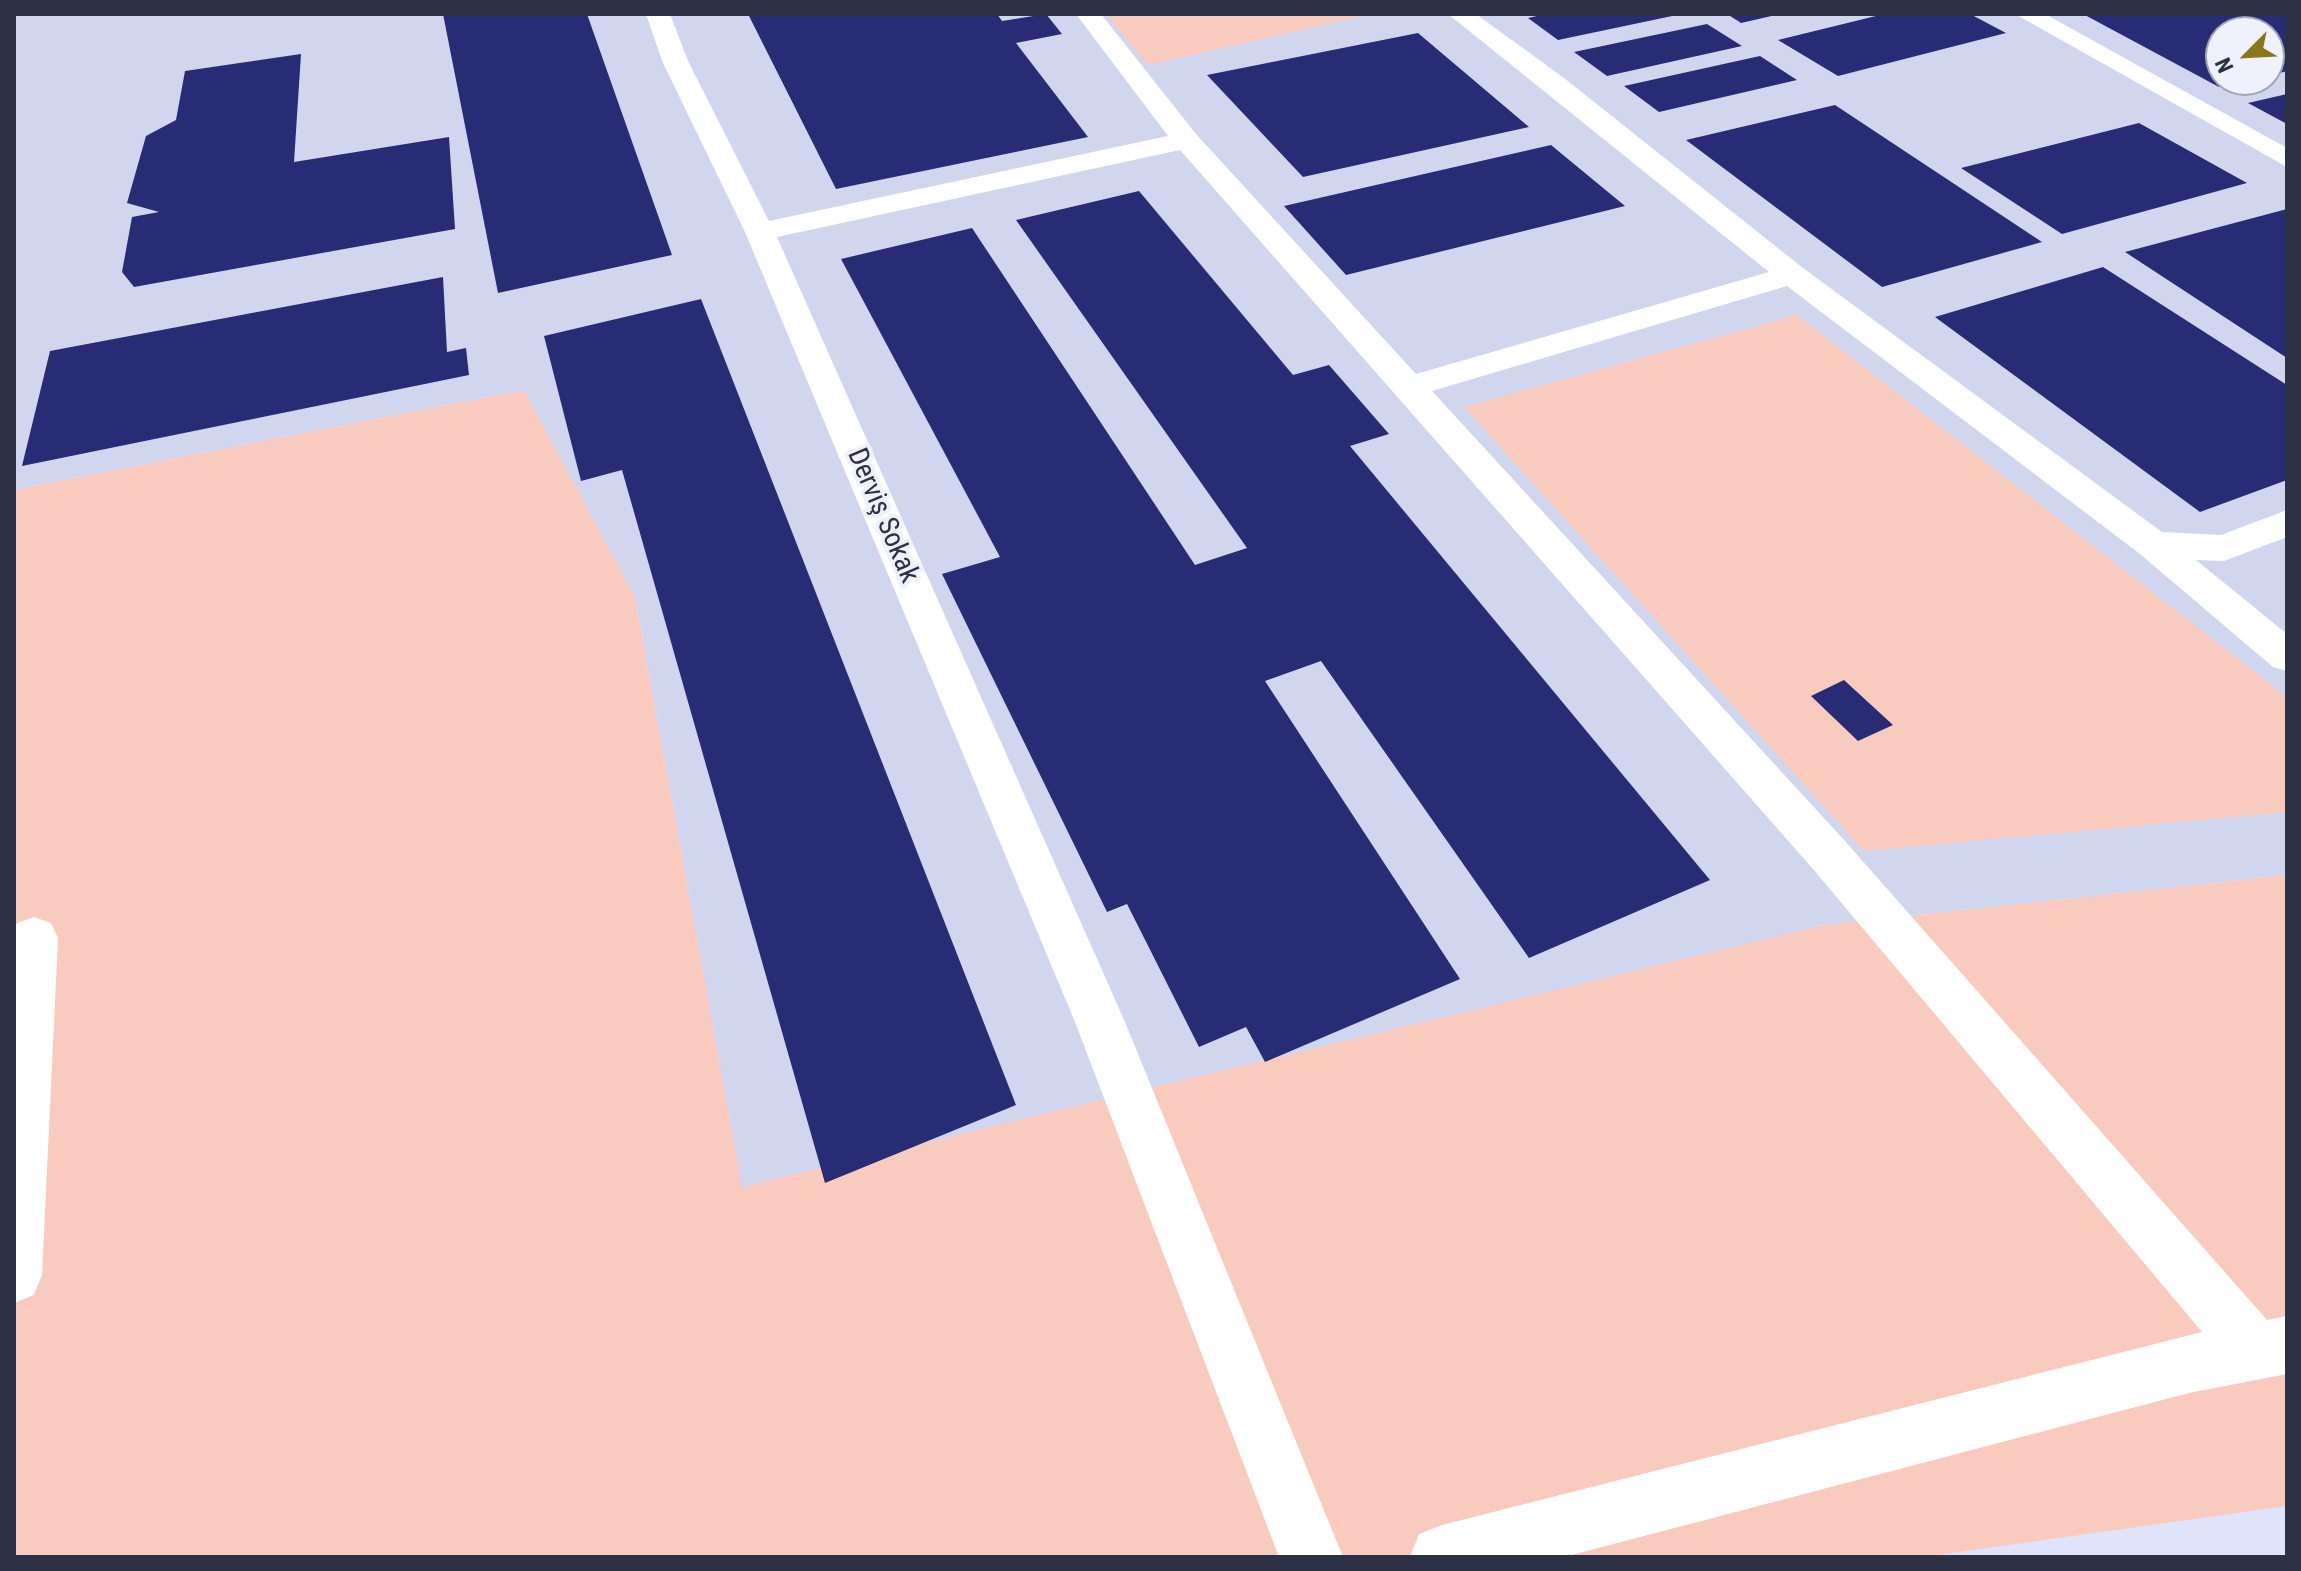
<!DOCTYPE html>
<meta charset="utf-8">
<style>
body{margin:0}
#map{position:relative;width:2301px;height:1571px;overflow:hidden;background:#dfe4fa;font-family:"Roboto Condensed",sans-serif}
canvas{display:block}
.frame{position:absolute;inset:0;border:16px solid #2d3146;pointer-events:none}
.north{position:absolute;left:2205px;top:16px;width:80px;height:80px;box-sizing:border-box;background:#eff2fd;border:2px solid #a1a5b4;border-radius:50%;rotate:246deg;font-size:22px;font-weight:700;line-height:32px;text-align:center;color:#2d3146}
.north::after{content:'';display:block;margin:auto;width:28px;height:36px;background:#8b771b;clip-path:polygon(50% 0,100% 100%,50% 72%,0 100%)}
</style>
<div id="map">
<canvas width="2301" height="1571"></canvas>
<div class="frame"></div>
<div class="north">N</div>
</div>
<script>
const context = document.querySelector('canvas').getContext('2d');
context.lineJoin = 'round';
function paint(path, color) {
  context.fillStyle = color;
  context.fill(path, 'evenodd');
}
function toPath(rows) {
  const path = new Path2D();
  for (const r of rows) {
    path.moveTo(r[0], r[1]);
    for (let i = 2; i < r.length; i += 2) path.lineTo(r[i], r[i + 1]);
  }
  return path;
}
function drawText(font, color, halo, rows, align = 'center') {
  context.font = font + ' "Roboto Condensed",sans-serif';
  context.lineWidth = 8;
  context.setLineDash([]);
  context.textBaseline = 'middle';
  context.strokeStyle = halo;
  context.fillStyle = color;
  for (const [text, x, y, turn = 0] of rows) {
    context.save();
    context.translate(x, y);
    context.rotate((+turn || 0) * Math.PI / 180);
    context.textAlign = isNaN(turn) ? turn : align;
    if (halo) context.strokeText(text, 0, 0);
    context.fillText(text, 0, 0);
    context.restore();
  }
}
const built = toPath([
 [14,14,2287,14,2287,875,1824,925,742,1188,635,597,524,390,14,490],
 [2221,32,2269,32,2269,80,2221,80]
]);
const green = toPath([
 [1106,14,1371,14,1148,65],
 [1797,315,2287,697,2287,812,1864,851,1464,407],
 [524,390,635,597,742,1187,1824,925,2287,875,2287,1506,1923,1557,14,1557,14,490]
]);
const building = toPath([
 [443,14,587,14,672,255,498,293],
 [748,14,997,14,1002,21,1046,14,1062,34,1016,43,1088,137,836,189],
 [1546,14,1677,14,1677,15,1558,40,1528,18],
 [1727,14,1776,14,1776,15,1741,23],
 [1884,14,1970,14,2006,33,1838,76,1778,40],
 [2083,14,2287,14,2287,71,2269,76,2269,32,2221,32,2221,80,2246,81,2219,87],
 [1707,24,1742,46,1607,76,1574,52],
 [1418,33,1529,127,1303,177,1207,75],
 [301,54,294,162,449,137,455,229,134,287,122,272,132,217,159,212,127,203,146,136,176,120,185,71],
 [1760,56,1797,80,1659,112,1624,86],
 [2287,94,2287,124,2248,103],
 [1835,105,2042,242,1882,287,1686,140],
 [2139,123,2247,183,2062,234,1961,168],
 [1551,145,1625,206,1346,275,1284,206],
 [1139,191,1293,375,1329,365,1389,434,1350,446,1710,880,1529,958,1321,661,1265,681,1460,979,1265,1062,1246,1027,1199,1047,1127,904,1107,912,942,574,1000,557,841,259,972,228,1195,565,1247,548,1016,220],
 [2287,209,2287,358,2125,252],
 [2103,267,2287,385,2287,480,2200,512,1935,317],
 [443,277,447,352,466,348,469,375,22,466,50,351],
 [701,299,1016,1105,825,1183,622,470,581,481,544,336],
 [1844,680,1893,725,1858,741,1811,696]
]);
const minor = toPath([
 [646,14,670,14,688,61,769,221,1168,136,1076,14,1101,14,1196,134,1416,374,1769,272,1448,14,1476,14,1564,78,1803,268,2162,532,2221,535,2287,510,2287,537,2224,561,2196,560,2287,634,2287,671,2273,667,2140,554,1787,286,1432,391,1845,841,2267,1320,2287,1316,2287,1374,2189,1393,1564,1557,1410,1557,1419,1534,1442,1525,2202,1332,1813,869,1180,150,777,237,1125,1022,1343,1557,1279,1557,1075,1022,745,232,662,61,646,14],
 [2015,14,2045,14,2287,148,2287,167,2015,14],
 [34,917,51,923,58,938,42,1275,34,1295,14,1303,14,930,17,923,34,917]
]);
const streetNames = [
 ["Derviş Sokak",882,516,67]
];
paint(built, '#d1d6ef');
paint(green, '#f9cbbe');
paint(building, '#282c74');
paint(minor, '#fff');
drawText('28px', '#2d3146', '#eff2fd', streetNames);
</script>
